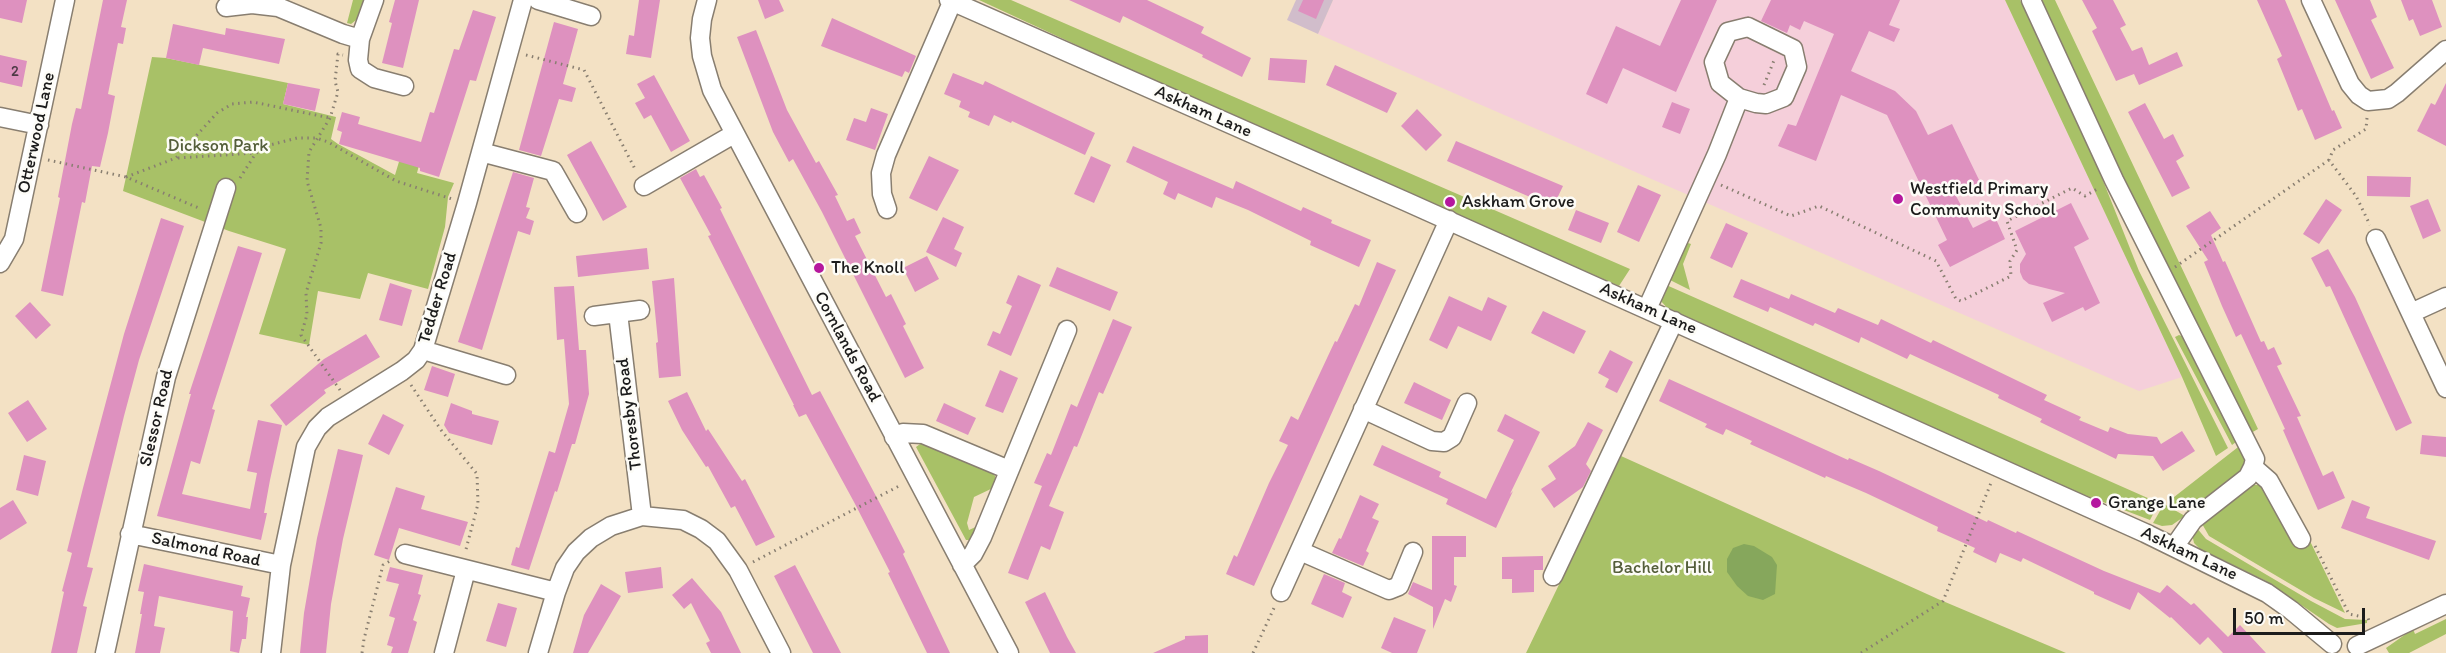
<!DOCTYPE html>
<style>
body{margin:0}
#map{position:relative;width:2446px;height:653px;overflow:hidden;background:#f3e1c4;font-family:Itim,sans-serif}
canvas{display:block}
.scale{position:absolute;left:2233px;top:608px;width:132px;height:27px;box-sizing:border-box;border:3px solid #1c1c1c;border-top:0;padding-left:8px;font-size:18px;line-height:21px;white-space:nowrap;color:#1c1c1c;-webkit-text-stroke:4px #fdfcf7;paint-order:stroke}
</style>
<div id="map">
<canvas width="2446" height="653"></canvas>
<div class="scale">50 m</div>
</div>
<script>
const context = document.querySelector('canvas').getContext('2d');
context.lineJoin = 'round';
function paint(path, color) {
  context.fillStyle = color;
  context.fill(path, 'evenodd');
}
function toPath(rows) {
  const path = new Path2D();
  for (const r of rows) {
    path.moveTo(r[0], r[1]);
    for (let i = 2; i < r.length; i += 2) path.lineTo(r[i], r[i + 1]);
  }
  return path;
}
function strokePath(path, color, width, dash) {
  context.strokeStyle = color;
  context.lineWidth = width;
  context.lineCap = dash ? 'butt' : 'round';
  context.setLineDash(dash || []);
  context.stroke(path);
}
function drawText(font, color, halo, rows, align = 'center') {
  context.font = font + ' Itim,sans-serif';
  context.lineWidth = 5;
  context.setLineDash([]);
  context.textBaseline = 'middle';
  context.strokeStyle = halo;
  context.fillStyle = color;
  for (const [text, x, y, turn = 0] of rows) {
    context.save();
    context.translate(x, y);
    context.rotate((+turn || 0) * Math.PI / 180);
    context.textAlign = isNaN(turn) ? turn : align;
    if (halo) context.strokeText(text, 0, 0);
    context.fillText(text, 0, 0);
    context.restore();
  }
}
const built = toPath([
 [1333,0,2005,0,2182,377,2139,391,1318,34]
]);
const industrial = toPath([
 [1296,0,1333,0,1318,34,1287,20]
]);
const green = toPath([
 [353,0,367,0,360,17,351,24,347,23],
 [979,0,1011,0,1630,269,1619,286,1202,103],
 [2005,0,2020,0,2096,163,2139,271,2228,448,2216,456,2182,377],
 [2042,0,2055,0,2258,429,2251,433,2167,273,2050,23],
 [152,57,166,58,288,83,283,104,336,117,331,139,338,144,395,175,401,155,420,161,417,173,454,183,448,197,445,227,428,289,368,273,360,299,318,291,309,345,259,334,286,249,229,231,123,191],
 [1685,242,1691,244,1683,264,1690,290,1666,278],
 [1664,284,2159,503,2150,520,2061,486,1670,311,1660,300],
 [2179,335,2187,338,2240,439,2232,445,2175,337],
 [927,439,990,469,995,476,995,487,974,497,967,523,969,530,980,525,970,540,966,540,916,447],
 [2242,444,2246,463,2241,474,2190,512,2169,501],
 [1621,456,1938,599,2066,653,1526,653],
 [2250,485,2260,485,2265,488,2309,539,2345,613,2314,598,2209,536,2201,522],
 [2164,504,2185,516,2172,525,2162,526,2153,523],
 [2196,527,2206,539,2311,601,2345,619,2367,620,2367,623,2337,628,2329,624,2266,581,2200,549,2194,543,2192,534],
 [2446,619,2446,634,2409,653,2389,653,2386,648,2413,629,2415,634]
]);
const forest = toPath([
 [1744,544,1754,546,1772,557,1777,565,1775,594,1763,600,1748,596,1737,586,1727,572,1727,559,1733,548]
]);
const building = toPath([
 [0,0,27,0,22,23,0,18],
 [103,0,127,0,121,27,126,28,123,44,118,43,108,94,115,96,108,133,100,167,92,166,85,203,82,202,63,296,41,291,60,198,58,197,72,124,76,108,81,109],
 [395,0,419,0,403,68,382,63,392,23,389,22],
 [639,0,660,0,651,58,626,54,629,35,634,36],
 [758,0,779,0,784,11,765,19],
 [1069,0,1147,0,1204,27,1201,33,1251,58,1242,77,1202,57,1203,55,1123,16,1120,23],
 [1303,0,1324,0,1316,19,1298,11],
 [1681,0,1717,0,1676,92,1623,68,1607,104,1586,94,1616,26,1660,46],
 [1771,0,1900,0,1889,25,1900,29,1894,42,1869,31,1851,71,1895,91,1916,111,1928,135,1952,124,1981,184,1956,196,1973,228,1995,217,2005,239,1950,267,1938,245,1947,240,1887,115,1841,95,1816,161,1778,146,1788,124,1796,126,1834,34,1804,21,1800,30,1790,25,1787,33,1761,21],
 [2082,0,2113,0,2126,25,2120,28,2132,51,2142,47,2149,65,2177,52,2183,66,2139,85,2134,74,2116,81,2092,31,2097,28],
 [2257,0,2285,0,2332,111,2334,110,2342,128,2315,140,2302,109,2298,111,2286,81,2277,59,2282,56],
 [2335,0,2370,0,2377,17,2371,20,2394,68,2371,79],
 [2401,0,2432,0,2442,27,2420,36,2413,19,2409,21],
 [473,10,496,17,476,81,470,80,439,177,420,171,420,168,339,144,342,132,337,130,342,112,360,117,358,124,421,142,430,112,434,113,454,49,459,50],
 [832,18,916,56,909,73,905,71,902,77,821,46],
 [554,22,578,29,563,84,576,88,572,102,559,99,541,156,519,150],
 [173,24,225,35,226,28,285,39,279,64,203,48,199,65,166,58],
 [756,30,787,110,816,163,819,161,838,195,835,196,847,221,854,218,861,233,855,236,886,297,891,294,906,324,903,326,924,368,905,378,822,212,793,159,789,162,773,132,737,37],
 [0,55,27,61,22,87,0,82],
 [1270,58,1307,60,1305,83,1268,80],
 [1335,65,1397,93,1387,113,1326,85],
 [953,73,983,85,985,81,1095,133,1085,155,1012,121,1011,123,994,115,989,126,968,117,970,112,959,107,961,101,944,94],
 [654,75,690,141,671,152,651,115,644,119,635,103,645,98,637,84],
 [288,83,320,89,315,111,283,104],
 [2446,83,2446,146,2417,131,2431,103,2435,105],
 [1672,102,1690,109,1680,134,1662,127],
 [2145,103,2164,139,2173,134,2184,156,2176,161,2190,188,2172,197,2128,112],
 [871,108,888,114,875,150,846,140,854,118,866,122],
 [1417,109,1442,135,1426,151,1401,126],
 [591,141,627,207,603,221,567,155],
 [1456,141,1563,186,1553,207,1447,161],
 [1133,146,1233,189,1236,181,1301,211,1303,207,1332,220,1331,223,1371,240,1359,267,1310,245,1311,241,1248,210,1216,197,1212,208,1178,193,1175,200,1163,194,1168,182,1126,162],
 [929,156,959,170,937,211,909,198],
 [1091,156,1111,165,1094,203,1074,194],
 [696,169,700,177,704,175,722,208,720,209,812,395,820,391,885,513,905,552,903,554,950,653,927,653,888,573,890,572,854,502,806,414,799,417,793,405,794,405,708,236,711,235,680,178],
 [513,172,534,178,526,207,530,208,526,218,534,221,530,235,518,231,482,350,458,342],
 [2367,176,2411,177,2410,197,2367,196],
 [1638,185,1661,195,1639,242,1617,232],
 [2326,199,2342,210,2319,244,2303,234],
 [2428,199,2441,231,2423,239,2410,206],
 [2071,203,2089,239,2074,247,2100,303,2085,311,2083,307,2052,322,2043,303,2065,293,2029,284,2023,279,2020,272,2020,264,2026,254,2015,231],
 [1576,210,1609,223,1601,243,1568,230],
 [2210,211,2221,228,2211,235,2220,255,2223,262,2225,261,2261,342,2264,341,2268,350,2274,347,2282,364,2277,366,2301,416,2297,417,2323,476,2333,471,2345,498,2318,510,2283,430,2285,429,2241,334,2236,337,2222,306,2204,262,2208,260,2186,226],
 [943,217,964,227,954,249,962,253,956,267,926,252],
 [161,218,184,226,139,360,124,416,87,567,93,568,83,606,87,607,77,653,51,653,64,592,62,591,72,553,67,551,83,488,124,334],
 [1726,223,1748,233,1732,268,1710,258],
 [238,246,262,253,212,409,215,410,200,464,191,461,182,494,250,509,257,473,247,471,258,420,282,425,270,480,264,513,267,513,261,540,157,516,191,394,189,394],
 [647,248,649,269,578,277,576,256],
 [2328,249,2355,297,2412,423,2396,431,2330,286,2326,287,2311,258],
 [927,256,939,279,915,292,903,268],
 [1377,262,1396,270,1254,586,1226,574,1234,555,1237,557,1269,483,1288,445,1279,441,1291,416,1298,420,1335,341,1337,342,1355,304,1359,306],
 [1057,267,1118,292,1110,311,1049,286],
 [1018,275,1041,285,1011,356,987,345,993,331,1000,334,1012,306,1006,303],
 [674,278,681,376,659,378,656,343,658,342,652,281],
 [1741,279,1789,299,1791,294,1835,313,1838,308,1878,325,1881,319,1931,343,1933,340,2047,395,2044,400,2081,417,2079,420,2108,432,2110,427,2128,434,2157,437,2161,444,2182,431,2195,451,2163,471,2153,456,2118,454,2116,459,2040,422,2042,419,1998,398,1999,395,1910,354,1907,359,1861,337,1859,343,1815,323,1813,326,1770,307,1768,312,1733,297],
 [390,283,412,290,402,326,379,320],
 [574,286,579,350,586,350,589,394,575,444,572,444,557,492,555,491,529,570,511,565,516,547,519,548,549,451,555,453,569,404,564,339,557,340,554,287],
 [1449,296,1482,311,1488,297,1507,306,1491,341,1458,326,1447,349,1429,340],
 [30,302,51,325,36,339,15,316],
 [1543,311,1586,331,1574,354,1531,333],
 [1113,319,1132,327,1103,394,1099,392,1077,447,1074,446,1049,506,1064,512,1050,550,1041,546,1028,580,1008,573,1042,486,1034,483,1047,453,1051,455,1071,404,1077,407],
 [366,334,380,357,324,390,326,393,286,426,270,405,324,359],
 [1610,350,1633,362,1617,393,1605,387,1609,379,1598,373],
 [432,366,455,374,448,397,424,390],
 [1000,370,1018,378,1003,413,985,406],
 [1669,379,1848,460,1849,458,1879,471,1987,522,1988,520,2016,533,2017,531,2104,571,2160,593,2167,585,2191,605,2194,603,2228,637,2240,625,2266,653,2223,653,2208,637,2200,645,2171,617,2170,618,2138,592,2130,610,2094,594,2094,592,2023,558,2021,562,2000,553,1996,563,1973,552,1975,548,1937,531,1938,527,1866,493,1826,476,1825,478,1750,444,1752,441,1726,429,1723,435,1705,427,1707,424,1659,401],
 [1414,382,1451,400,1442,420,1404,403],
 [687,392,706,431,708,429,742,481,745,479,775,537,756,546,735,506,731,508,708,466,706,467,682,430,668,401],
 [28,400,47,429,27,442,8,413],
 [451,403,472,411,472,414,499,421,492,445,449,433,444,425],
 [944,403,976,418,968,435,936,421],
 [383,414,404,425,389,455,368,444],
 [1505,414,1540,432,1510,494,1513,491,1496,528,1446,504,1448,499,1373,465,1382,445,1441,472,1439,477,1486,499,1514,440,1497,431],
 [1588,422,1603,430,1586,464,1591,471,1583,487,1554,508,1541,489,1556,479,1548,466,1575,446],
 [2422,435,2446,437,2446,457,2420,454],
 [338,449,363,455,343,539,331,604,326,653,300,653,304,613,317,538],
 [24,455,46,461,38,496,16,490],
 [396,487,425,496,421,509,468,522,460,546,399,528,389,560,374,555],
 [1360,495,1379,504,1372,518,1379,521,1366,551,1369,553,1363,566,1332,553,1339,538,1341,539],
 [13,500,27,523,0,540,0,508],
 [2352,500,2370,507,2366,518,2436,541,2429,560,2341,528],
 [1432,536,1466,536,1466,557,1454,557,1454,585,1457,586,1451,602,1445,599,1433,629,1433,607,1408,594,1413,582,1432,590],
 [1543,556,1543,570,1534,570,1534,592,1512,593,1512,579,1502,579,1502,557],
 [144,564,243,586,241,596,250,598,246,617,248,617,246,639,242,639,239,653,230,651,233,611,159,596,154,626,165,628,160,653,135,653,142,614,140,614,144,592,138,591],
 [795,565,841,653,813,653,774,576],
 [390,567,423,575,418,594,421,595,413,620,417,622,408,653,391,653,393,647,387,645,395,618,389,616,399,584,386,581],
 [661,567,663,588,628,593,625,572],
 [1324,574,1345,583,1342,592,1352,597,1343,618,1311,604],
 [692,578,721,612,741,653,711,653,706,643,710,641,691,603,684,609,672,595],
 [601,584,621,596,588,653,573,653,584,615],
 [1045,592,1067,637,1076,653,1050,653,1025,602],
 [498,603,517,608,506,647,486,641],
 [1394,617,1426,630,1417,653,1392,653,1381,648],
 [1208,635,1208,653,1153,653,1185,639,1185,636]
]);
const path = toPath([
 [526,55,584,70,636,171],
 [1764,85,1775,58],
 [2367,118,2366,129,2333,150,2329,160,2356,196,2370,225],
 [178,158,255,153],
 [48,160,126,177,201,209],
 [126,177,176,158,217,113,232,104,253,102,330,118],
 [240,178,256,153,270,145,297,138,316,138,328,142,396,181,452,199],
 [1721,185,1791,216,1819,206,1936,261,1956,299,1961,301,2011,276,2010,261,2017,250,2007,221,2072,188,2085,196,2099,188],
 [2175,267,2329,160],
 [411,385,441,430,477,474,478,504,465,553],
 [340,390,301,335,307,315,306,293,321,243,321,228,307,181,309,152,330,118,338,92,335,81,338,54,343,55],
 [2315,546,2349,614,2368,618,2369,621],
 [753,562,901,485],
 [362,653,364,639,383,565,390,561],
 [1253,653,1274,608],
 [1861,653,1943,601,1991,483]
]);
const minor = toPath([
 [374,0,360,39,358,60,360,69,374,78,404,86],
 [538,0,591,16],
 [707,0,702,19,700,38,702,56,712,90,1009,653],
 [949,0,1407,202,2145,533,2267,593,2291,610,2332,644],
 [2031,0,2114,180,2255,459,2253,467,2248,477,2193,520,2174,547],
 [2311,0,2350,84,2359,95,2368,101,2388,99,2397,93,2446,50],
 [226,7,252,4,278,7,343,34,360,39],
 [1748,27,1793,49,1797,67,1784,97,1766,104,1756,103,1739,98,1720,83,1714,62,1728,32,1748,27],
 [0,117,39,125],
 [481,152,553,171,577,213],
 [644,186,734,134],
 [887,209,882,194,881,173,886,155,953,0],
 [2376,239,2446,388],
 [0,263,14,239,65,0],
 [1647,309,1717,154,1739,98],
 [618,313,642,516],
 [2411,313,2446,297],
 [594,316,640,310],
 [423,350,506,375],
 [1363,409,1432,441,1444,442,1452,437,1467,403],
 [894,437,903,433,923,434,1009,470],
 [2253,467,2269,481,2301,539],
 [130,534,281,565],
 [1300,551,1389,590,1399,586,1413,552],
 [405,554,556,592],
 [962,565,973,554,982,537,1067,330],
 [1553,576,1674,321],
 [1281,592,1449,220],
 [2357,646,2446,604],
 [105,653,166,377,226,188],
 [271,653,281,565,306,447,317,428,328,417,402,371,416,360,423,350,467,203,523,0],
 [444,653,466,570],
 [538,653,556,592,565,568,576,552,591,538,611,526,642,516,683,520,701,529,717,541,738,570,781,653]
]);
const markers = [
 [1898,199,6,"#b5179e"],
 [1450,202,6,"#b5179e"],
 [819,268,6,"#b5179e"],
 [2096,503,6,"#b5179e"]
];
const numberNames = [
 ["2",15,72]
];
const streetNames = [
 ["Askham Lane",1203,112,24],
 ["Otterwood Lane",37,133,-78],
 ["Tedder Road",438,298,-73],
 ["Askham Lane",1648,309,24],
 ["Cornlands Road",847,347,62],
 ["Thoresby Road",630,414,-97],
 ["Slessor Road",157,418,-77],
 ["Salmond Road",206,550,12],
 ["Askham Lane",2189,554,25]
];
const parkNames = [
 ["Dickson Park",218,146],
 ["Bachelor Hill",1662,568]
];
const poiNames = [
 ["Westfield Primary",1910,189],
 ["Community School",1910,210],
 ["Askham Grove",1462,202],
 ["The Knoll",831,268],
 ["Grange Lane",2108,503]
];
paint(built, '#f5cfda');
paint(industrial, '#d1bdcb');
paint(green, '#a8c167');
paint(forest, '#86a75c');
paint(building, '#de91bf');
strokePath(minor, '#887e70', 21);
strokePath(path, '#887e70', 3, [1.5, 4.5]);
strokePath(minor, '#fff', 18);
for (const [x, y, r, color] of markers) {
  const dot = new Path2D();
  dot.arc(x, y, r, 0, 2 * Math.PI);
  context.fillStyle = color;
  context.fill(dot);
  strokePath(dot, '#fdfcf7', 2);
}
drawText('15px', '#4c3945', null, numberNames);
drawText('18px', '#1c1c1c', '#fdfcf7', streetNames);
drawText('18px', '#545e3a', '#fdfcf7', parkNames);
drawText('18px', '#1c1c1c', '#fdfcf7', poiNames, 'left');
</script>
